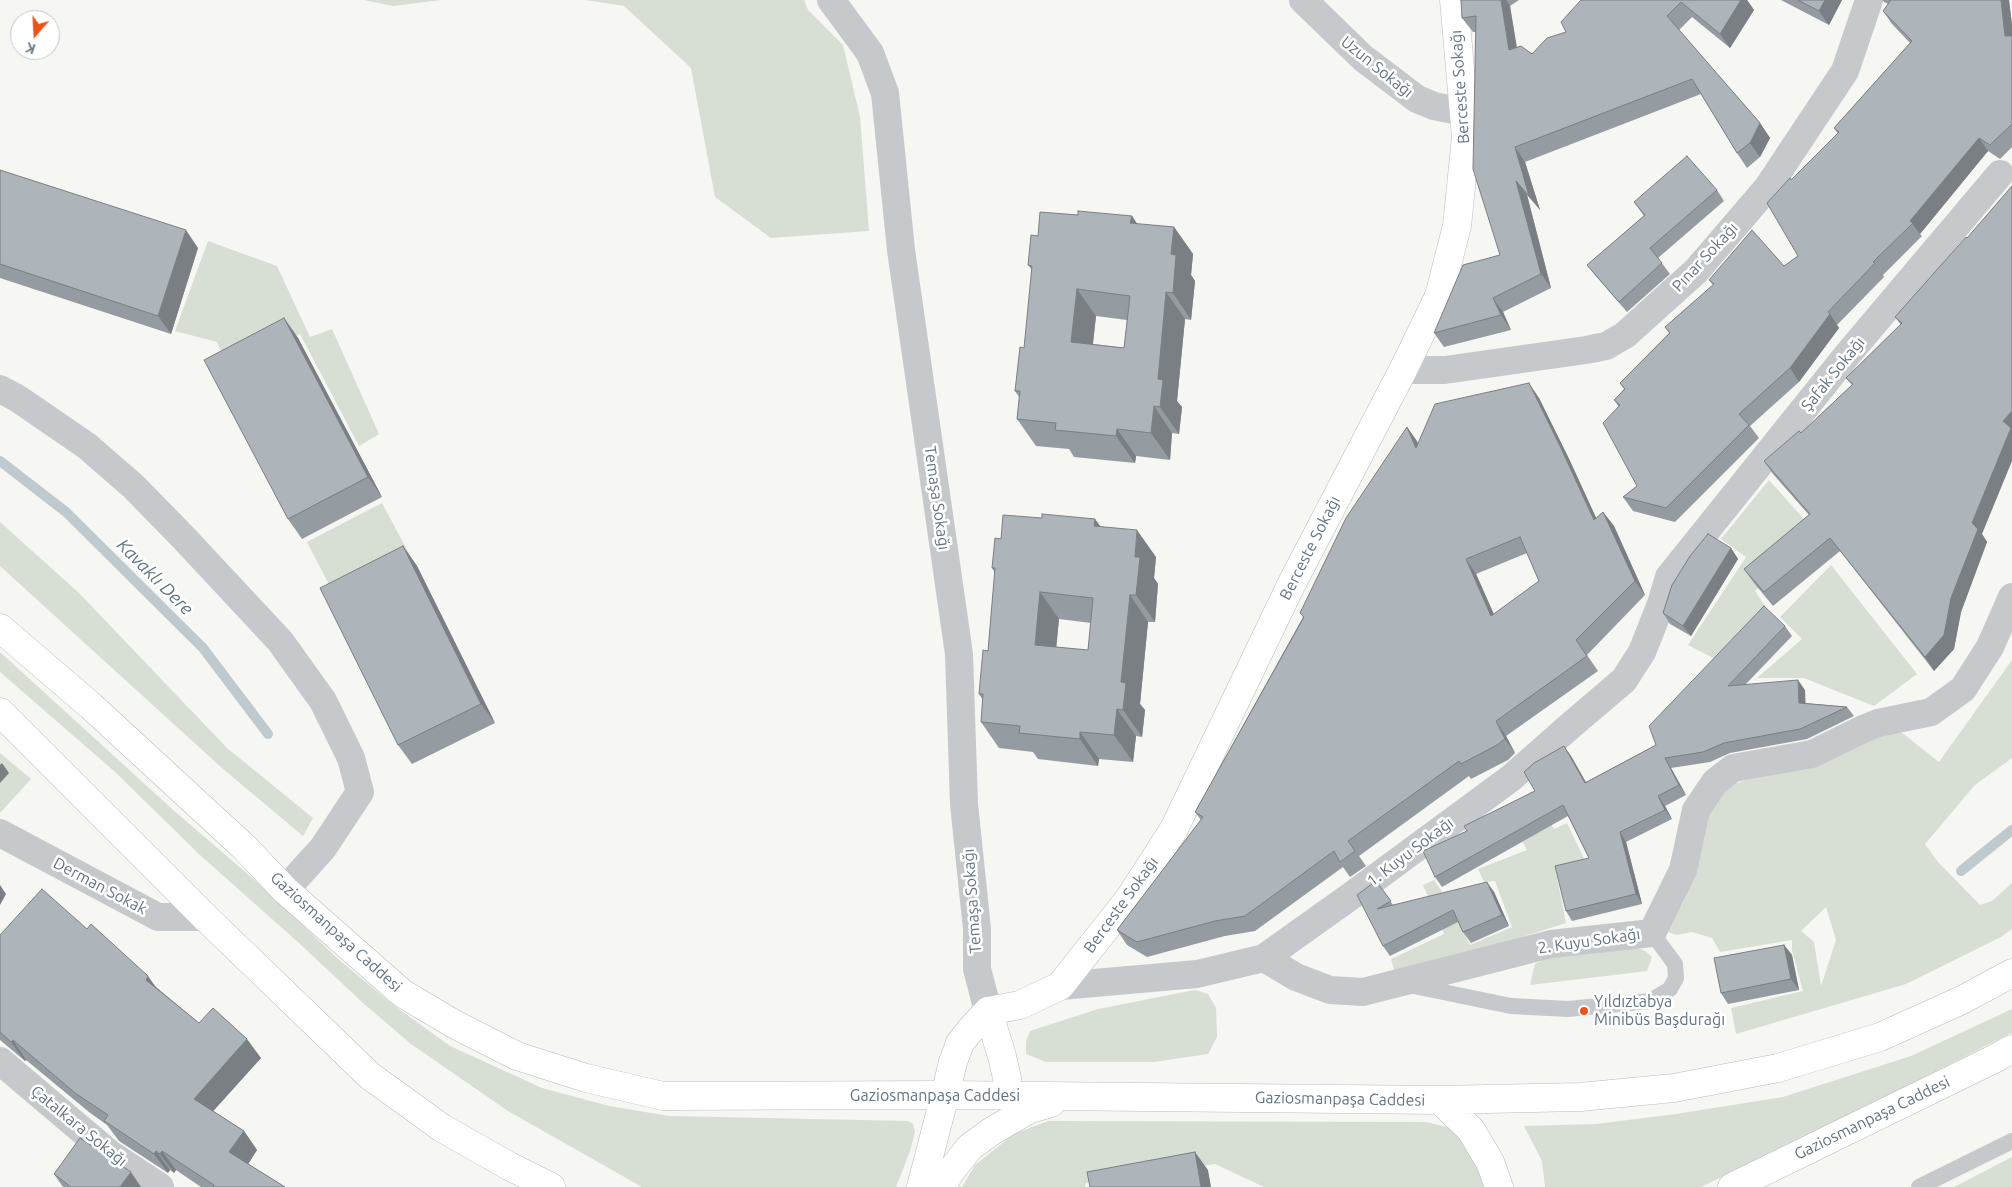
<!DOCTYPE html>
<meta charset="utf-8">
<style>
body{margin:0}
#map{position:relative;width:2012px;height:1187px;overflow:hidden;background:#f6f6f2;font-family:Ubuntu,sans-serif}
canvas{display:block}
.north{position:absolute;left:10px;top:10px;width:50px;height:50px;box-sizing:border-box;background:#fff;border:1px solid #c1c8ce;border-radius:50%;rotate:199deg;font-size:14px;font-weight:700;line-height:20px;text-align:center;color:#637585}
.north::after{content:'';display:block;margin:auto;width:18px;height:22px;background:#ed521b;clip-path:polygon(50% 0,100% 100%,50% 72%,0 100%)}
</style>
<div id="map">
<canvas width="2012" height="1187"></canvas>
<div class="north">K</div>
</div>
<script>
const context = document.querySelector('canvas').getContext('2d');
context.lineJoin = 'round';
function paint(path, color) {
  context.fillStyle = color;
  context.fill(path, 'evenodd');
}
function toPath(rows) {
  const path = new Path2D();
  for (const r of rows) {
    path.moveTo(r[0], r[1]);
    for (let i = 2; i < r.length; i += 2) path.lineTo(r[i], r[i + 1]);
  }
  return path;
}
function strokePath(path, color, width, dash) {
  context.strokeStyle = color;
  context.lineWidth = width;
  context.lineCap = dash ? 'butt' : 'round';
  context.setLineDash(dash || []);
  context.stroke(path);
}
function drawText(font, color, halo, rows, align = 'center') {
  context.font = font + ' Ubuntu,sans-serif';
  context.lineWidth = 5;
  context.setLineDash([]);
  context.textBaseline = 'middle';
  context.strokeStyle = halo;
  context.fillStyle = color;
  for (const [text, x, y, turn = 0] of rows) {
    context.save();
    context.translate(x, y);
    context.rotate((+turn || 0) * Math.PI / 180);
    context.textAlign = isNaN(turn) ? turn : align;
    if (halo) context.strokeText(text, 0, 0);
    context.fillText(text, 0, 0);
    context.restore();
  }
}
const green = toPath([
 [364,0,442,0,393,6],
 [586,0,804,0,808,10,843,45,860,117,869,231,771,238,715,197,691,68,624,6],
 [208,241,277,266,310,337,332,329,379,434,359,446,300,334,228,368,217,342,175,331],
 [1769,480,1810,526,1774,573,1755,591,1769,612,1723,663,1688,645,1746,557,1721,539],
 [382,503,412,559,336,598,307,542],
 [0,522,79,593,227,748,313,818,303,836,222,768,0,566],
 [1831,565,1917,674,1874,706,1804,678,1757,678,1802,639,1780,617],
 [0,652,172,809,265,889,338,959,392,1004,450,1046,542,1088,609,1106,669,1116,908,1121,913,1124,915,1132,910,1151,896,1187,642,1187,508,1111,411,1044,363,1003,299,943,200,855,114,771,0,672],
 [2012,660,2012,758,1975,785,1925,844,1938,862,1980,905,1992,901,2012,883,2012,929,2001,937,1906,984,1736,1034,1731,1008,1803,991,1792,950,1792,940,1720,952,1712,938,1692,932,1676,935,1668,932,1671,922,1683,903,1696,867,1708,804,1732,785,1892,725,1939,762],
 [1826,907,1836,940,1821,986,1814,942,1801,931],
 [0,753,31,779,0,813],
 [1532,791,1554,829,1567,823,1586,863,1556,872,1566,923,1396,977,1391,959,1444,934,1423,885,1434,880,1449,902,1470,945,1512,927,1495,881,1484,882,1478,869,1527,850,1504,808],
 [1631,945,1645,951,1652,957,1647,971,1530,985,1535,964,1558,953],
 [1195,990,1208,994,1216,1008,1217,1037,1208,1054,1154,1062,1046,1062,1026,1054,1026,1042,1030,1031,1098,1009],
 [2012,1009,2012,1033,2009,1034,1859,1111,1701,1187,1545,1187,1542,1161,1524,1126,1596,1124,1676,1114,1783,1097,1911,1056],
 [1048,1121,1426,1122,1447,1127,1467,1142,1488,1187,1264,1187,1215,1164,1086,1183,1085,1187,962,1187,975,1165,1014,1134],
 [2012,1157,2012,1187,1954,1187]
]);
const stream = toPath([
 [0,461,66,512,203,648,268,734],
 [1961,871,2012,830]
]);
const lane = toPath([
 [1409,985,1511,1006,1568,1009,1650,1001,1670,989,1676,978,1675,964,1652,933],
 [1919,1187,2012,1141]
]);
const street = toPath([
 [831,0,870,53,885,93,901,250,959,654,964,804,977,929,977,969,988,1011],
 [1303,0,1363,58,1417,99,1434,106,1463,112],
 [1403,370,1445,370,1586,350,1606,346,1625,335,1696,271,1768,187,1845,71,1869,0],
 [0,389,17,398,87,446,133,486,182,536,280,641,323,701,351,758,360,792,323,848,285,890],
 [0,833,158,917,205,917],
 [1264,958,1296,977,1330,990,1363,992,1551,944,1652,933,1683,870,1696,810,1715,782,1733,768,1812,754,1863,729,1878,723,1931,712,1963,689,1990,647,2012,597],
 [1060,986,1197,974,1264,958,1351,896,1511,778,1569,727,1624,680,1642,652,1661,604,1669,577,1848,354,2000,174],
 [0,1061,110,1154,160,1187]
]);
const secondary = toPath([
 [988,1011,1020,1005,1060,986,1129,899,1174,829,1291,585,1403,370,1439,296,1457,226,1466,137,1454,0],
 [988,1011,1002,1056,1007,1078,1009,1097],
 [945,1095,953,1062,960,1043,973,1027,988,1011]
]);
const primary = toPath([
 [0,628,91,706,244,847,285,890,402,993,454,1024,517,1056,586,1078,663,1096,945,1095,1440,1100,1580,1097,1674,1088,1778,1068,1880,1037,1962,1000,2012,973],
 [0,712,205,917,370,1076,442,1128,509,1166,551,1187],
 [1440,1100,1471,1130,1490,1162,1499,1187],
 [921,1187,945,1095],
 [942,1187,950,1172,970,1147,992,1131,1030,1109,1051,1103],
 [1732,1187,1994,1059,2012,1049]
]);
const wall = toPath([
 [1461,0,1519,0,1510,6,1517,47,1532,54,1566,32,1581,0,1747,0,1754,10,1730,48,1692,17,1679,30,1760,123,1770,138,1760,157,1747,168,1737,153,1701,94,1525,162,1540,210,1527,195,1551,288,1503,312,1511,330,1444,347,1434,333,1500,255,1476,32,1473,32,1462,18],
 [1781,0,1842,0,1829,25],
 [1882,0,2009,0,2012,25,2012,147,2000,159,1988,151,1920,234,1922,236,1883,275,1884,277,1837,325,1839,328,1799,382,1750,426,1759,438,1675,522,1633,511,1623,497,1637,486,1619,407,1614,400,1624,389,1620,383,1669,333,1665,327,1713,285,1709,280,1784,266,1798,256,1791,180,1838,134,1834,128,1910,43,1892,24,1883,11,1888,4,1884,2],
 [0,170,198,248,171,334,0,278],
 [1717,190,1724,201,1658,258,1670,274,1627,312,1595,275,1587,265,1644,216,1634,202],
 [1078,215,1132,216,1137,224,1174,227,1193,254,1191,275,1195,281,1191,320,1185,319,1177,401,1182,407,1179,434,1172,433,1170,460,1136,456,1135,463,1074,457,1069,449,1036,446,1017,419,1019,397,1015,391,1024,348,1032,270,1028,265,1038,236],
 [1096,316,1127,320,1124,348,1093,344],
 [1967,238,1982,534,1987,542,1961,612,1954,649,1934,671,1840,551,1773,606,1754,583,1744,569,1809,515,1773,474,1764,461,1801,433,1852,385,1846,378,1901,325,1895,317],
 [284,318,298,338,382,497,302,539,288,519],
 [1539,398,1570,461,1596,518,1603,512,1614,526,1645,595,1587,655,1598,671,1506,736,1515,753,1508,760,1471,779,1469,776,1359,856,1366,866,1350,877,1343,867,1255,931,1225,936,1147,957,1127,945,1117,930,1201,820,1195,812,1303,617,1300,613,1407,427,1418,444],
 [1527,553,1539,581,1494,614,1476,574],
 [1042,518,1095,519,1100,526,1156,557,1154,578,1158,584,1155,622,1148,622,1140,704,1145,710,1142,737,1136,736,1133,762,1099,759,1098,766,1038,759,1033,752,999,748,981,722,983,700,979,694,988,651,995,573,992,568,1001,539],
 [1059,619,1091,623,1088,650,1056,647],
 [403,546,417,566,495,723,412,764,398,745],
 [1731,548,1738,559,1691,636,1670,624,1663,613],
 [1785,626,1792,636,1745,685,1805,690,1805,703,1847,707,1854,716,1807,739,1730,753,1710,762,1671,768,1686,795,1665,806,1672,819,1626,842,1642,904,1572,921,1566,911,1589,858,1568,816,1442,887,1435,877,1467,831,1535,791,1571,756,1586,782,1656,745],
 [1376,881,1393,905,1494,892,1509,926,1471,943,1463,932,1458,922,1390,956,1383,946],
 [87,929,199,1023,261,1058,213,1111,244,1131,257,1150,248,1164,285,1187,201,1187,176,1170,174,1173,170,1170,168,1173,119,1141,107,1125,89,1112,26,1060,25,1061,0,1040,0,935],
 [1784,945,1792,955,1799,990,1728,1004,1721,993],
 [54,1174,141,1187,63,1187]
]);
const shadedWall = toPath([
 [1501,0,1506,0,1510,6,1519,64,1509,50],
 [1741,0,1747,0,1754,10,1730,48,1720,34],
 [1825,0,1842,0,1829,25,1819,11],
 [2001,0,2009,0,2012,25,2012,45,2005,36],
 [1760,123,1770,138,1760,157,1750,143],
 [1979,138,1988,151,1920,234,1910,221],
 [1515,147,1525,162,1540,210,1529,196],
 [1516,181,1527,195,1551,288,1541,274],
 [1132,216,1150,243,1130,223],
 [1174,227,1193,254,1191,275,1195,281,1191,320,1173,293,1171,254],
 [186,230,198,248,171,334,158,316],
 [1077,289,1096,316,1090,369,1071,342],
 [1166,292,1185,319,1177,401,1182,407,1179,434,1160,407,1158,379],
 [1493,298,1503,312,1511,330,1501,315],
 [1830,314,1839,328,1799,382,1790,368],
 [284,318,298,338,382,497,368,477],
 [1529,383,1539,398,1570,461,1604,535,1594,520],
 [1154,406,1172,433,1170,460,1151,433],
 [2012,411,2012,461,1982,534,1987,542,1961,612,1954,649,1934,671,1925,657,1951,598,1972,523,2003,421],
 [1407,427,1417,441,1426,463,1416,448],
 [1117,429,1136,456,1135,463,1116,436],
 [1603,512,1614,526,1645,595,1635,581],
 [1095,519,1114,546,1094,526],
 [1137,530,1156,557,1154,578,1158,584,1155,622,1136,595,1135,557],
 [403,546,417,566,495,723,481,704],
 [1731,548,1738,559,1691,636,1683,626],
 [1466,559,1476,574,1501,631,1491,616],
 [1040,592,1059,619,1054,672,1035,645],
 [1130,595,1148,622,1140,704,1145,710,1142,737,1123,710,1121,682],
 [1798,680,1805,690,1806,712,1799,703],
 [1117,709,1136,736,1133,762,1114,735],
 [1496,721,1506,736,1515,753,1505,739],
 [1080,732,1099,759,1098,766,1080,739],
 [1564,746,1571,756,1591,792,1585,783],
 [1665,758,1671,768,1686,795,1679,785],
 [2,763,9,773,0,783,0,765],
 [1658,796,1665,806,1672,819,1665,810],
 [1620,832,1626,842,1642,904,1636,894],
 [1487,882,1494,892,1509,926,1502,915],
 [0,885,6,894,0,905],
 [1784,945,1792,955,1799,990,1791,979],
 [148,976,162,996,146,980],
 [247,1039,261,1058,207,1118,194,1099],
 [13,1040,26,1060,25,1061,11,1042],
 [244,1131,257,1150,243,1172,229,1152],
 [156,1151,170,1170,168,1173,154,1154],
 [162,1151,176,1170,174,1173,160,1154],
 [1195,1152,1208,1170,1211,1187,1201,1187],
 [131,1172,141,1187,120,1187]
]);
const building = toPath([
 [1461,0,1501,0,1509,50,1521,46,1532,54,1547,38,1566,32,1561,22,1581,0,1741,0,1720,34,1681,2,1667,16,1760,123,1750,143,1737,153,1692,79,1515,147,1529,196,1516,181,1541,274,1493,298,1501,315,1434,333,1463,265,1500,255,1473,169,1476,16,1462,18,1461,0],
 [1798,0,1825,0,1819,11,1798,0],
 [1891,0,2001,0,2005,36,2012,36,2012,124,1990,145,1979,138,1910,221,1913,223,1873,262,1875,263,1828,312,1830,314,1790,368,1739,414,1749,425,1666,508,1623,497,1637,486,1603,423,1620,405,1614,400,1625,389,1620,383,1670,333,1665,327,1714,284,1709,280,1752,230,1784,266,1798,256,1767,203,1790,178,1791,180,1839,132,1834,128,1912,41,1883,11,1891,0],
 [1687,156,1717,190,1650,248,1662,263,1619,302,1587,265,1645,215,1634,202,1687,156],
 [0,170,186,230,158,316,0,264,0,170],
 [2012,186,2012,411,2003,421,2011,428,1972,523,1978,529,1951,598,1944,635,1925,657,1830,538,1764,592,1744,569,1810,514,1764,461,1799,431,1801,433,1853,384,1846,378,1902,323,1895,317,1966,237,1967,238,2012,186],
 [1078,211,1132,216,1130,223,1174,227,1171,254,1176,255,1173,293,1166,292,1158,379,1163,380,1160,407,1154,406,1151,433,1117,429,1116,436,1055,430,1056,423,1017,419,1020,391,1015,391,1020,347,1024,348,1032,266,1028,265,1031,235,1038,236,1040,212,1078,215,1078,211],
 [1077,289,1130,296,1124,348,1071,342,1077,289],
 [284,318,368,477,288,519,204,360,284,318],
 [1529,383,1560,446,1594,520,1603,512,1635,581,1576,640,1587,656,1496,721,1505,739,1497,745,1461,764,1459,761,1348,841,1355,851,1340,862,1334,851,1245,916,1215,921,1137,942,1117,930,1203,817,1195,812,1304,617,1300,613,1346,518,1407,427,1416,448,1435,404,1529,383],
 [1520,537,1539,581,1491,616,1466,559,1520,537],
 [1042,514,1095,519,1094,526,1137,530,1135,557,1140,557,1136,595,1130,595,1121,682,1126,683,1123,710,1117,709,1114,735,1080,732,1080,739,1019,733,1020,726,981,722,983,694,979,694,983,650,988,651,995,568,992,568,995,538,1001,539,1003,515,1042,518,1042,514],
 [1040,592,1093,598,1088,650,1035,645,1040,592],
 [1708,534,1731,548,1683,626,1663,613,1672,585,1690,556,1708,534],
 [403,546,481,704,398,745,320,588,403,546],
 [1764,606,1785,626,1728,686,1798,680,1799,703,1847,707,1800,729,1724,743,1703,752,1665,758,1679,785,1658,796,1665,810,1620,832,1636,894,1566,911,1555,866,1589,858,1563,805,1435,877,1423,851,1467,831,1464,826,1535,791,1524,772,1534,763,1564,746,1585,783,1656,745,1649,726,1764,606],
 [1376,881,1391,901,1377,909,1487,882,1502,915,1463,932,1453,910,1383,946,1357,895,1376,881],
 [42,889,87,929,91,924,148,976,146,980,199,1023,213,1008,247,1039,194,1099,244,1131,229,1152,285,1187,213,1187,214,1185,162,1151,160,1154,156,1151,154,1154,106,1122,104,1121,108,1115,75,1093,13,1040,11,1042,0,1032,0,935,42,889],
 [1784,945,1791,979,1721,993,1714,958,1784,945],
 [80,1138,131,1172,120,1187,71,1187,54,1174,80,1138],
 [1195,1152,1201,1187,1090,1187,1087,1172,1195,1152]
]);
const markers = [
 [1584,1011,5,"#ed521b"]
];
const streetNames = [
 ["Uzun Sokağı",1377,67,39],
 ["Berceste Sokağı",1460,87,-94],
 ["Pınar Sokağı",1705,257,-47],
 ["Şafak Sokağı",1833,374,-51],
 ["Temaşa Sokağı",937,498,82],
 ["Berceste Sokağı",1310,548,-63],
 ["1. Kuyu Sokağı",1410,852,-37],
 ["Derman Sokak",100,886,28],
 ["Temaşa Sokağı",972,901,-94],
 ["Berceste Sokağı",1121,905,-54],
 ["Gaziosmanpaşa Caddesi",336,932,42],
 ["2. Kuyu Sokağı",1589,941,-8],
 ["Gaziosmanpaşa Caddesi",935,1096],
 ["Gaziosmanpaşa Caddesi",1340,1099,1],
 ["Gaziosmanpaşa Caddesi",1872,1118,-26],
 ["Çatalkara Sokağı",79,1126,39]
];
const poiNames = [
 ["Yıldıztabya",1594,1002],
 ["Minibüs Başdurağı",1594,1020]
];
const waterNames = [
 ["Kavaklı Dere",155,577,45]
];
paint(green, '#d7ded3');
strokePath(stream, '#bfcacf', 10);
strokePath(secondary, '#b7bcc1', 29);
strokePath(primary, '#b8bcc0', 29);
strokePath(lane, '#c5c9cc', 16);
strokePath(street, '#c5c9cc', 28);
strokePath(secondary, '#fff', 28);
strokePath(primary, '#fff', 28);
paint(wall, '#959ca1');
paint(shadedWall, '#797f83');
paint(building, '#adb5bb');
strokePath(building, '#797f83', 1);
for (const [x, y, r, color] of markers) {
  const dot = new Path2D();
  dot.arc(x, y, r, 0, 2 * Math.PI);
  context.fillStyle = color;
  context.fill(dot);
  strokePath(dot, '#fff', 2);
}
drawText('16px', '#637585', '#fff', streetNames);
drawText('16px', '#637585', '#fff', poiNames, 'left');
drawText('italic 18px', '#5f7782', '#fff', waterNames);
</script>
